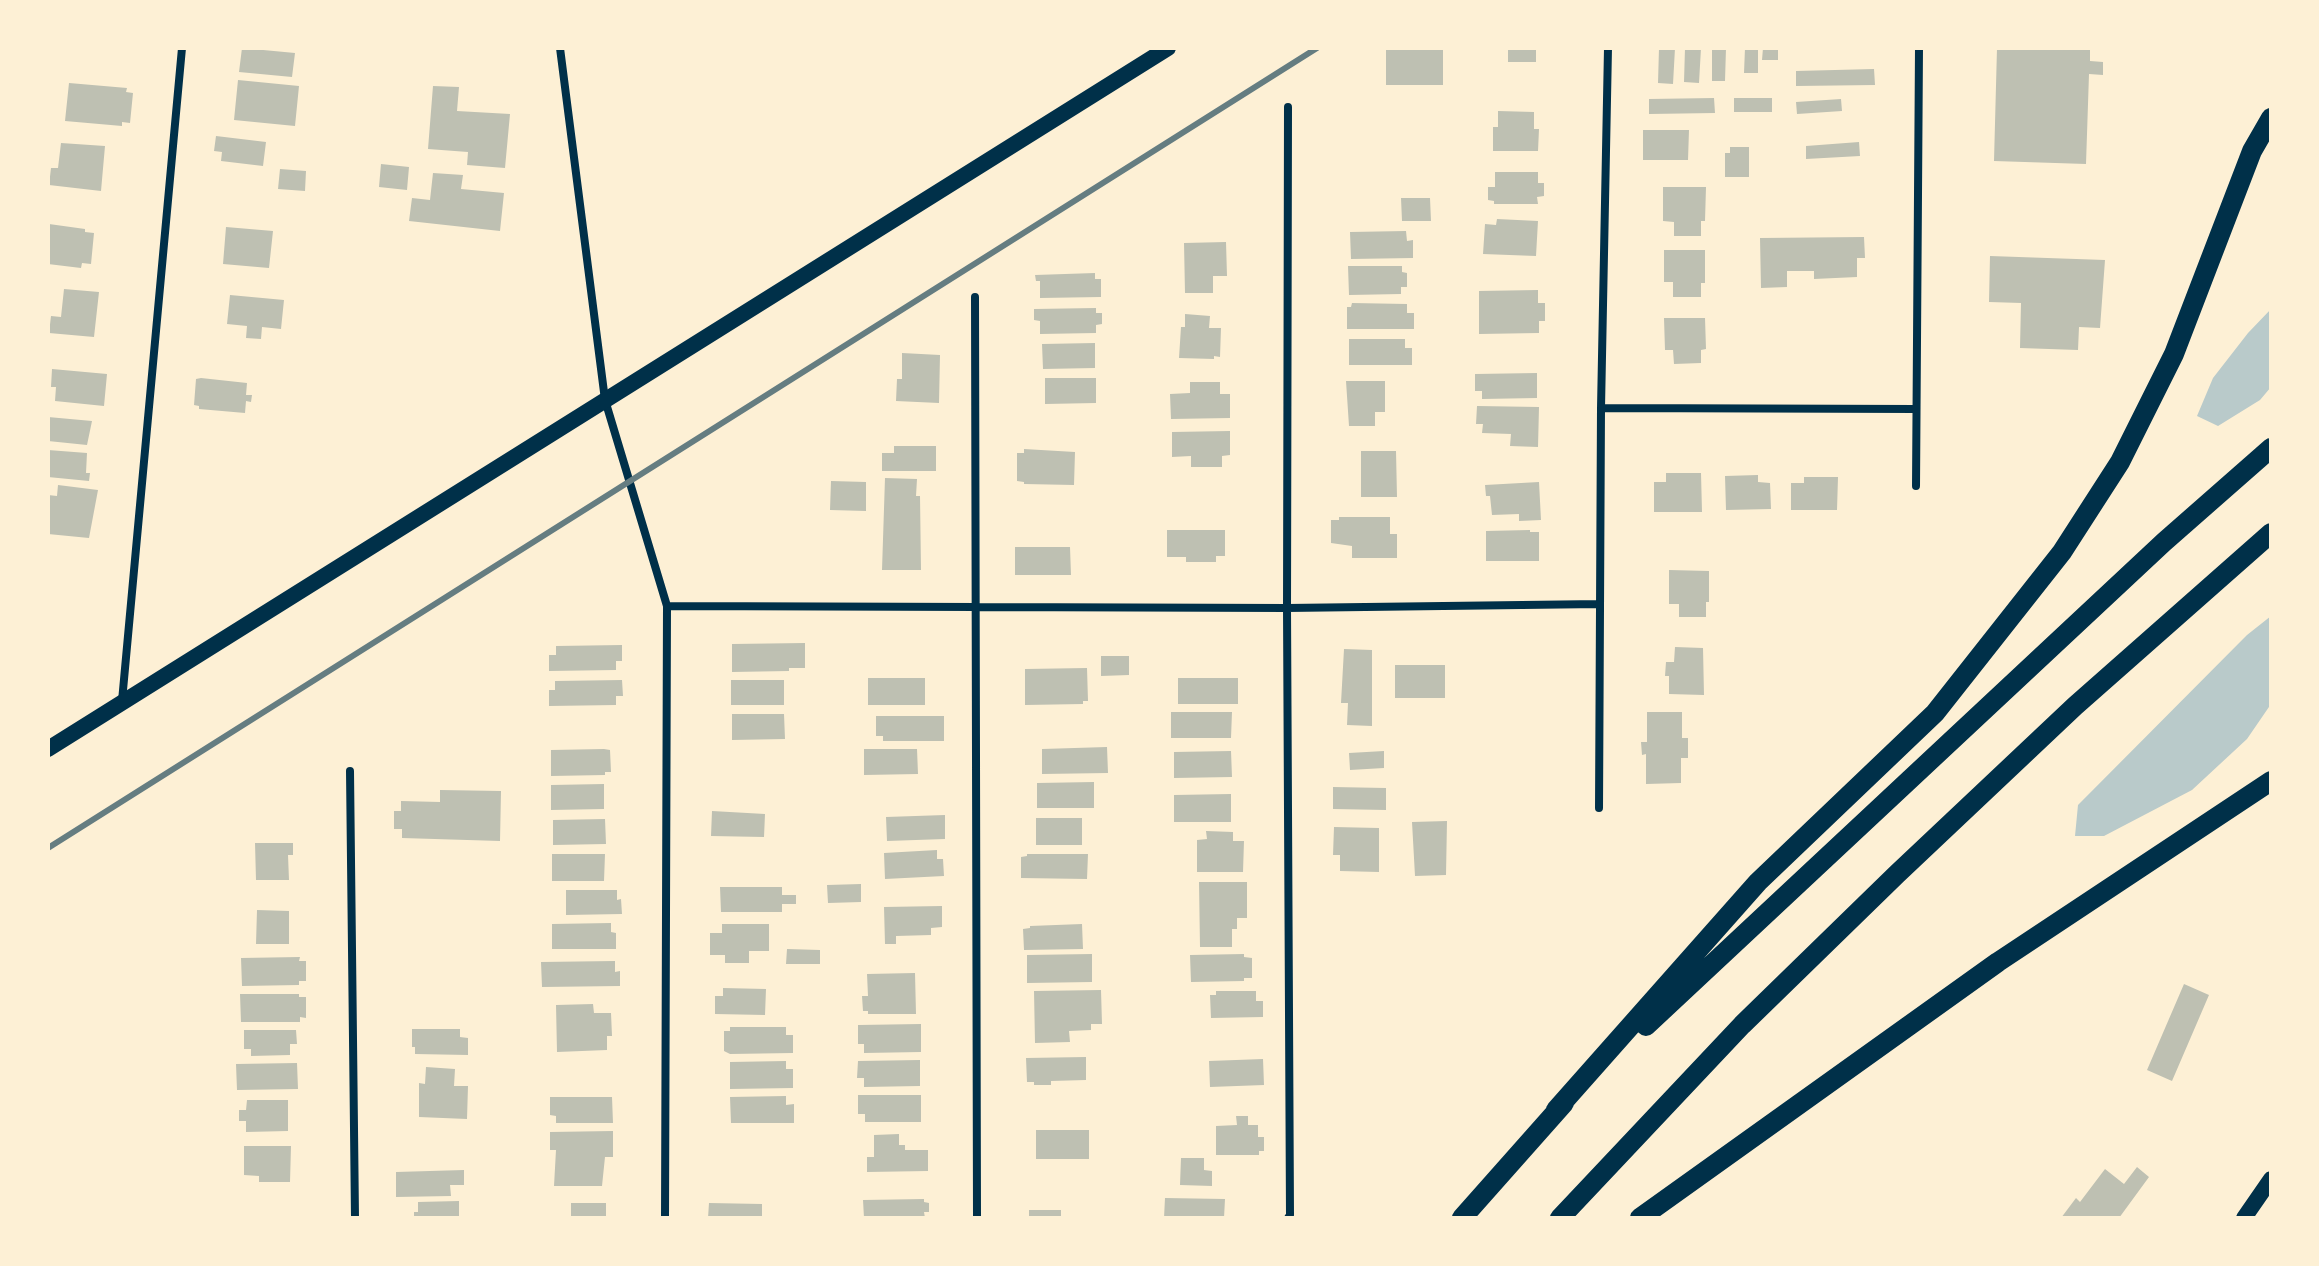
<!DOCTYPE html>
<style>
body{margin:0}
#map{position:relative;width:2319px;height:1266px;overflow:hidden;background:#fdf0d5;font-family:Rubik,sans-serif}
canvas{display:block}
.frame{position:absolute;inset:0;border:50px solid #fdf0d5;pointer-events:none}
</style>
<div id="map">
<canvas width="2319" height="1266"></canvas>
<div class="frame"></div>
</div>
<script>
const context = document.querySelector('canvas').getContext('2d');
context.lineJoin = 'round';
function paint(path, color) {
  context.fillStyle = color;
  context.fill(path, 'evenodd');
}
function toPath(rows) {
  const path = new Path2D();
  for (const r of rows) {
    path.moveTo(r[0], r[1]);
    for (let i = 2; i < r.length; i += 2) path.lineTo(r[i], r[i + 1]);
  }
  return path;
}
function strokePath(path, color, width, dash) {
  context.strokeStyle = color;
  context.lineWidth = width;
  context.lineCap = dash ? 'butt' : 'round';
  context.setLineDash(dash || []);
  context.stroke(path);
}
const green = toPath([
 [2271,309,2271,387,2260,400,2218,426,2197,416,2213,378,2248,333],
 [2271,616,2271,704,2247,739,2192,790,2104,836,2075,836,2078,805,2247,635]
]);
const building = toPath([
 [242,48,295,53,292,77,239,72],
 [1386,48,1443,48,1443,85,1386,85],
 [1508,48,1536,48,1536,62,1508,62],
 [1659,48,1675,48,1673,84,1658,83],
 [1685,48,1701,48,1699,83,1684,82],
 [1712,48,1726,48,1725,81,1712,81],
 [1745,48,1758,48,1758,73,1744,73],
 [1763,48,1778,48,1778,60,1762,60],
 [1997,48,2090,48,2090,61,2103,62,2103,75,2089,74,2086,164,1994,161],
 [1874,69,1875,85,1796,86,1796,71],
 [238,80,299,86,295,126,234,120],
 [69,83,127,88,126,92,133,93,130,123,122,122,122,126,65,121],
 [433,86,459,87,457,111,510,114,505,168,467,165,468,152,428,149],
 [1714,98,1715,113,1649,114,1649,99],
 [1734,98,1772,98,1772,112,1734,112],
 [1841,99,1842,111,1797,114,1796,102],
 [1498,111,1534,112,1534,129,1539,129,1538,151,1493,151,1493,127,1498,127],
 [1643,130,1689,130,1688,160,1643,160],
 [216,136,266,142,263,166,221,161,222,152,214,151],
 [1859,142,1860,156,1806,159,1806,146],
 [61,143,105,146,101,191,49,185,51,168,58,168],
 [1730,147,1749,147,1749,177,1725,177,1725,153,1730,153],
 [381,164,409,167,407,190,379,187],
 [280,169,306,171,305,191,278,189],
 [1495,172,1538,172,1538,183,1544,183,1544,196,1537,197,1538,204,1494,204,1494,201,1488,200,1488,187,1495,187],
 [433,173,463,175,461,189,504,193,500,231,409,221,412,198,430,200],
 [1663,187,1706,187,1705,221,1701,221,1701,236,1674,236,1674,222,1663,221],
 [1401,198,1430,198,1431,221,1402,221],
 [1497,219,1538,221,1536,256,1483,254,1485,224,1496,225],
 [49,224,85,229,85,232,94,233,91,264,82,263,81,268,48,264],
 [226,227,273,231,269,268,223,264],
 [1406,231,1407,241,1413,240,1413,258,1351,259,1350,232],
 [1864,237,1865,258,1857,258,1857,277,1814,279,1814,271,1787,271,1787,287,1761,288,1760,238],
 [1226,242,1227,276,1213,276,1213,293,1185,293,1184,243],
 [1664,250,1705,250,1705,283,1701,283,1701,297,1673,297,1673,282,1664,282],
 [1990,256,2105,260,2100,328,2079,327,2078,350,2020,348,2021,303,1989,302],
 [1348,266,1402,266,1402,272,1407,273,1407,287,1401,287,1401,294,1349,295],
 [1095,273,1095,279,1101,279,1101,297,1040,298,1040,281,1036,281,1035,275],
 [64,289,99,292,94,337,49,333,51,316,61,317],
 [1538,290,1538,303,1545,303,1545,321,1539,321,1539,333,1479,334,1479,291],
 [230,295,284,300,281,329,262,327,261,339,246,338,247,326,227,324],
 [1352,303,1407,304,1407,313,1414,313,1414,329,1347,329,1347,307,1351,307],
 [1096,308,1096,313,1102,313,1102,324,1096,325,1096,333,1040,334,1040,321,1034,320,1034,309],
 [1185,314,1210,316,1209,328,1221,328,1220,357,1214,356,1214,359,1179,358,1181,327,1185,327],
 [1664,318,1705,318,1706,349,1701,350,1701,363,1674,364,1673,350,1665,350],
 [1349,339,1405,339,1405,348,1412,348,1412,365,1349,365],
 [1095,343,1095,368,1043,369,1042,344],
 [902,353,940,355,939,403,896,401,897,379,902,379],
 [52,369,107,374,104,406,55,401,56,387,51,387],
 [1537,373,1537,398,1482,399,1482,391,1475,391,1475,374],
 [201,378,247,383,246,395,252,395,251,402,246,401,245,413,199,409,199,406,194,405,196,379],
 [1045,378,1096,378,1096,403,1045,404],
 [1346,381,1385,381,1385,412,1375,412,1375,426,1349,426],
 [1190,382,1220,382,1220,394,1230,394,1230,418,1171,419,1170,394,1190,393],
 [1477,406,1539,407,1538,447,1510,446,1511,434,1482,433,1483,424,1476,424],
 [48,417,92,421,87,445,48,441],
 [1230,431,1230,455,1222,456,1222,467,1191,467,1191,456,1172,457,1172,432],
 [894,446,936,446,936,471,882,471,882,453,894,453],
 [1024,449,1075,452,1074,485,1024,484,1024,482,1017,481,1017,453,1024,453],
 [48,450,87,453,86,473,90,473,89,481,48,477],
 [1361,451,1396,451,1397,497,1361,497],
 [1666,473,1701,473,1702,512,1654,512,1654,482,1666,482],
 [1758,475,1758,482,1770,483,1771,509,1726,510,1725,476],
 [1804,477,1838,477,1837,510,1791,510,1791,483,1804,483],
 [885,478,917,479,916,496,920,496,921,570,882,570],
 [831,481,866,482,866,511,830,510],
 [1539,482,1541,520,1519,521,1519,514,1492,515,1490,496,1486,496,1485,485],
 [58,485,98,490,89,538,48,534,48,495,57,496],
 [1339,517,1390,517,1390,534,1397,534,1397,558,1352,558,1352,546,1331,543,1331,520,1339,520],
 [1167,530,1225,530,1225,556,1216,556,1216,562,1186,562,1186,557,1167,557],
 [1530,530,1530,532,1539,532,1539,561,1486,561,1486,531],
 [1015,547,1070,547,1071,575,1015,575],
 [1669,570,1709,571,1709,602,1706,602,1706,617,1679,617,1679,604,1669,604],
 [805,643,805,668,789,668,789,671,732,672,732,644],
 [622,645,622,661,616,661,616,670,549,671,549,655,556,655,556,646],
 [1675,647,1703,648,1704,695,1669,694,1669,676,1665,676,1666,662,1674,662],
 [1344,649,1372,650,1372,726,1347,725,1348,703,1341,703],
 [1101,656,1129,656,1129,675,1101,676],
 [1395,665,1445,665,1445,698,1395,698],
 [1087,668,1088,701,1083,701,1083,704,1025,705,1025,669],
 [868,678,925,678,925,705,868,705],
 [1178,678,1238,678,1238,704,1178,704],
 [622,680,623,696,616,696,616,705,549,706,549,690,555,690,555,681],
 [731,680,784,680,784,705,731,705],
 [1171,712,1232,712,1231,738,1171,738],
 [1647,712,1682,712,1682,738,1688,738,1688,758,1681,758,1681,783,1646,784,1646,754,1642,755,1641,742,1647,742],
 [732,714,784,714,785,739,732,740],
 [876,716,944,716,944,741,883,741,883,736,876,736],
 [1107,747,1108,773,1042,774,1042,749],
 [604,749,610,750,611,772,605,772,605,775,551,776,551,750],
 [864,749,917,749,918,774,864,775],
 [1231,751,1232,777,1174,778,1174,752],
 [1384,751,1384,768,1350,770,1349,753],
 [1094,782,1094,808,1037,808,1037,783],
 [604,784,604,809,551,810,551,785],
 [1333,787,1386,788,1386,810,1333,809],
 [440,790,501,791,500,841,402,838,402,829,394,829,394,811,401,811,401,801,440,802],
 [1231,794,1231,822,1174,822,1174,795],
 [712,811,765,814,764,837,711,836],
 [945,815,945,839,887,841,886,817],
 [1036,818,1082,818,1082,845,1036,845],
 [605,819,606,844,553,845,553,820],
 [1447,821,1446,875,1415,876,1412,822],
 [1334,827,1379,828,1379,872,1340,871,1340,855,1333,855],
 [1206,831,1233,832,1233,841,1244,841,1243,872,1197,872,1197,840,1207,839],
 [255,843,293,843,293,855,288,855,289,880,256,880],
 [937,850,937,859,943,859,944,876,885,879,884,853],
 [552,854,605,854,604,881,552,881],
 [1027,854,1088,854,1087,879,1021,878,1021,857,1027,856],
 [1199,882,1247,882,1247,918,1237,918,1237,929,1232,929,1232,947,1200,947],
 [861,884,861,902,828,903,827,885],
 [720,887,782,887,782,895,796,895,796,904,782,904,782,912,721,912],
 [566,890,617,890,617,900,621,899,622,914,566,915],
 [942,906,942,927,931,928,931,935,896,936,896,944,885,944,884,907],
 [257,910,289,911,289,944,256,944],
 [611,923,611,932,616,933,616,949,552,949,552,924],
 [722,924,769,924,769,951,749,951,749,963,725,963,725,955,710,955,710,933,722,933],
 [1082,924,1083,949,1024,950,1023,929,1030,928,1030,926],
 [787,949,820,950,820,964,786,964],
 [1092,954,1092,982,1027,983,1027,955],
 [1244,954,1244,957,1252,958,1252,978,1244,978,1244,981,1191,982,1190,955],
 [300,957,299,961,306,961,306,981,299,981,299,985,242,986,241,958],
 [615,961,615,972,620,971,620,986,542,987,541,962],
 [915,973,916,1014,868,1014,868,1011,863,1011,862,996,868,996,867,974],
 [2184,984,2209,995,2172,1081,2147,1070],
 [723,988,766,989,765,1015,715,1014,715,996,723,996],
 [1101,990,1102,1024,1091,1024,1091,1030,1069,1031,1070,1042,1035,1043,1034,991],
 [1216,991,1256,991,1256,1001,1263,1001,1263,1017,1211,1018,1210,995,1216,995],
 [240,994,299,994,299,997,306,997,306,1018,300,1017,300,1022,241,1022],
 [593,1004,594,1013,611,1013,612,1036,607,1036,607,1050,557,1052,556,1005],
 [921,1024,921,1052,864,1053,864,1044,858,1044,858,1025],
 [730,1027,786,1027,786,1035,793,1035,793,1053,730,1054,724,1051,724,1031,730,1031],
 [412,1029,460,1029,460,1037,468,1038,468,1055,415,1054,415,1047,412,1047],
 [244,1030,296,1030,297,1044,290,1044,290,1055,251,1056,251,1049,244,1049],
 [1086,1057,1086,1080,1051,1081,1051,1085,1034,1085,1034,1082,1027,1082,1026,1058],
 [1263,1059,1264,1085,1210,1087,1209,1061],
 [920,1060,920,1086,864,1087,864,1078,857,1078,858,1061],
 [786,1061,786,1069,793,1069,793,1088,730,1089,730,1062],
 [297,1063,298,1089,237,1090,236,1064],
 [426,1067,455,1069,454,1086,468,1086,467,1119,419,1117,419,1083,425,1084],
 [858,1095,921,1095,921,1122,865,1122,865,1114,858,1114],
 [786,1096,786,1105,794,1104,794,1123,731,1123,730,1097],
 [550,1097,612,1097,613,1123,556,1123,556,1116,550,1115],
 [247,1100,288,1100,288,1131,246,1132,246,1121,239,1121,239,1110,246,1110],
 [1236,1116,1248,1116,1248,1125,1258,1125,1258,1137,1264,1137,1264,1151,1259,1151,1259,1155,1216,1155,1216,1126,1237,1125],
 [1036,1130,1089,1130,1089,1159,1036,1159],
 [613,1131,613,1157,605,1157,602,1186,554,1186,556,1150,550,1150,550,1132],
 [899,1134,899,1145,905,1145,905,1150,928,1150,928,1171,867,1172,867,1157,874,1157,874,1135],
 [244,1146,291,1146,290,1182,259,1182,259,1176,244,1175],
 [1181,1158,1204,1158,1204,1170,1212,1171,1212,1186,1180,1185],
 [2137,1167,2149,1177,2119,1218,2061,1218,2076,1198,2080,1202,2105,1169,2124,1184],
 [464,1170,464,1185,450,1185,451,1196,396,1197,396,1172],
 [1165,1198,1225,1199,1224,1218,1164,1218],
 [924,1199,924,1202,929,1203,929,1212,924,1212,925,1218,864,1218,863,1200],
 [459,1201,459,1218,414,1218,414,1212,418,1212,418,1202],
 [571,1203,606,1203,606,1218,571,1218],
 [709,1203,762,1204,762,1218,708,1218],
 [1029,1210,1061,1210,1061,1218,1029,1218]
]);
const minor = toPath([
 [560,48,605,400,667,606,665,1218],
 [1288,107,1287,608,1290,1215,1288,1218],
 [975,297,977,1218],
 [1601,408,1916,409],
 [1916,486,1919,48],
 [667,606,1287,608,1600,604],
 [122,701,182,48],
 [350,771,355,1218],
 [1599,808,1601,408,1608,48]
]);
const secondary = toPath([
 [48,749,1168,48],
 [2244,1218,2271,1179]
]);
const motorway = toPath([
 [1646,1026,2164,542,2271,448],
 [1556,1110,1758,882,1935,713,2062,552,2120,462,2174,354,2252,151,2271,118],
 [1462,1218,1564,1103],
 [1560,1218,1742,1025,1897,874,2075,706,2271,533],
 [1640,1218,1998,962,2271,781]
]);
const rail = toPath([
 [48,848,1317,48]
]);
paint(green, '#b9caca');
paint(building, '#bec0b2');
strokePath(minor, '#003049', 8);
strokePath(secondary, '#003049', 16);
strokePath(motorway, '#003049', 20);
strokePath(rail, '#657d81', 6);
</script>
